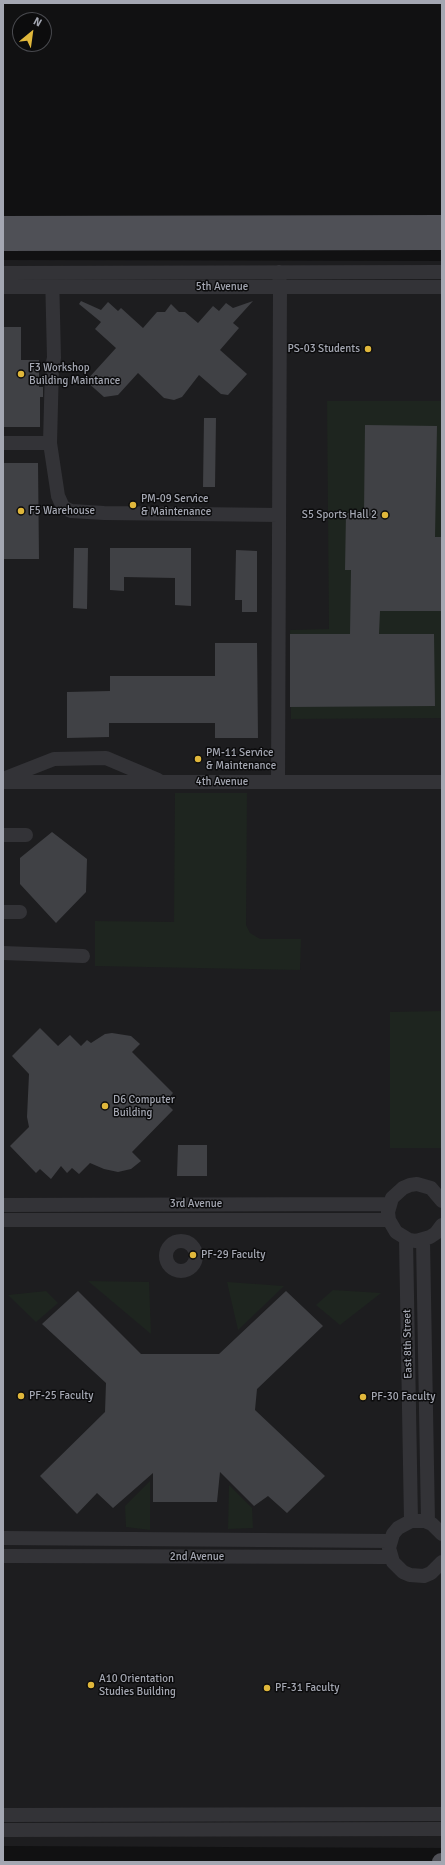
<!DOCTYPE html>
<style>
body{margin:0}
#map{position:relative;width:445px;height:1865px;overflow:hidden;background:#111112;font-family:Signika,sans-serif}
canvas{display:block}
.frame{position:absolute;inset:0;border:4px solid #a4a7b2;pointer-events:none}
.north{position:absolute;left:12px;top:12px;width:40px;height:40px;box-sizing:border-box;background:#0c0c0d;border:1px solid #494a4f;border-radius:50%;rotate:29deg;font-size:11px;font-weight:700;line-height:16px;text-align:center;color:#a4a7b2}
.north::after{content:'';display:block;margin:auto;width:14px;height:18px;background:#e0b73b;clip-path:polygon(50% 0,100% 100%,50% 72%,0 100%)}
</style>
<div id="map">
<canvas width="445" height="1865"></canvas>
<div class="frame"></div>
<div class="north">N</div>
</div>
<script>
const context = document.querySelector('canvas').getContext('2d');
context.lineJoin = 'round';
function paint(path, color) {
  context.fillStyle = color;
  context.fill(path, 'evenodd');
}
function toPath(rows) {
  const path = new Path2D();
  for (const r of rows) {
    if (r.length === 3) {
      path.moveTo(r[0] + r[2], r[1]);
      path.arc(r[0], r[1], r[2], 0, 2 * Math.PI);
      continue;
    }
    path.moveTo(r[0], r[1]);
    for (let i = 2; i < r.length; i += 2) path.lineTo(r[i], r[i + 1]);
  }
  return path;
}
function strokePath(path, color, width, dash) {
  context.strokeStyle = color;
  context.lineWidth = width;
  context.lineCap = dash ? 'butt' : 'round';
  context.setLineDash(dash || []);
  context.stroke(path);
}
function drawText(font, color, halo, rows, align = 'center') {
  context.font = font + ' Signika,sans-serif';
  context.lineWidth = 3;
  context.setLineDash([]);
  context.textBaseline = 'middle';
  context.strokeStyle = halo;
  context.fillStyle = color;
  for (const [text, x, y, turn = 0] of rows) {
    context.save();
    context.translate(x, y);
    context.rotate((+turn || 0) * Math.PI / 180);
    context.textAlign = isNaN(turn) ? turn : align;
    if (halo) context.strokeText(text, 0, 0);
    context.fillText(text, 0, 0);
    context.restore();
  }
}
const built = toPath([
 [3,260,442,261,442,1848,3,1846]
]);
const green = toPath([
 [327,401,442,401,442,718,291,719,290,630,329,629],
 [175,793,247,793,246,925,250,933,260,939,301,939,300,970,95,966,95,921,174,922],
 [442,1011,442,1148,390,1148,390,1012],
 [88,1281,149,1282,151,1334],
 [227,1282,284,1286,238,1330],
 [333,1290,381,1293,340,1325,316,1305],
 [46,1291,58,1303,36,1322,8,1295],
 [150,1481,150,1530,126,1527,125,1506],
 [229,1485,252,1508,253,1528,228,1529]
]);
const building = toPath([
 [81,301,101,310,108,302,118,311,121,308,143,328,157,312,165,312,171,304,179,312,185,312,198,323,213,306,219,311,226,303,233,308,253,301,233,323,239,328,220,350,247,374,228,395,221,394,199,375,182,397,174,400,164,398,138,373,118,395,104,397,86,381,116,348,95,329,101,322,79,304],
 [3,327,21,327,21,360,39,360,39,387,43,387,43,397,40,397,40,427,3,427],
 [204,418,216,418,215,487,203,487],
 [365,425,437,426,435,537,442,537,442,611,380,611,379,634,434,634,435,706,290,707,290,634,350,634,351,570,345,570,346,513,364,513],
 [3,463,38,463,39,559,3,559],
 [74,548,88,548,87,609,73,608],
 [110,548,191,548,191,606,175,605,175,578,124,577,124,591,110,590],
 [236,550,257,551,257,612,242,612,242,600,235,600],
 [215,643,257,643,258,738,215,738,215,723,109,723,109,737,67,738,67,692,110,691,110,676,215,676],
 [52,832,87,859,86,892,56,923,20,884,20,858],
 [40,1028,58,1046,70,1035,81,1046,87,1040,91,1043,105,1034,112,1033,131,1036,140,1044,132,1052,173,1093,165,1102,173,1110,132,1152,141,1161,131,1169,118,1172,104,1169,90,1163,79,1174,72,1168,67,1173,61,1166,51,1179,40,1169,36,1173,10,1146,29,1127,27,1117,29,1074,12,1056],
 [178,1145,207,1145,207,1176,177,1176],
 [78,1291,141,1354,219,1354,286,1291,323,1326,257,1389,255,1410,325,1476,287,1513,268,1496,254,1506,220,1472,217,1502,153,1502,153,1473,113,1508,97,1493,77,1514,40,1476,105,1412,106,1383,42,1324]
]);
const minor = toPath([
 [3,273,442,272],
 [52,273,54,358,52,366,50,443,58,496,63,507,71,511,104,513,279,515],
 [3,287,442,287],
 [3,443,50,443],
 [3,779,54,759,106,758,158,780],
 [3,782,442,782],
 [278,782,280,287,279,272],
 [3,835,26,835],
 [3,912,20,912],
 [3,953,83,956],
 [442,1201,431,1188,417,1184,410,1185,403,1188,392,1198,388,1212,389,1220,396,1232,409,1240,416,1241,430,1237,436,1233,442,1225],
 [3,1205,390,1204],
 [3,1220,389,1220],
 [406,1239,411,1521],
 [423,1240,428,1522],
 [181,1256,15],
 [442,1534,432,1524,425,1521,411,1521,398,1528,393,1534,389,1548,393,1562,403,1572,410,1575,424,1576,431,1573,442,1562],
 [3,1538,390,1541],
 [3,1556,391,1557],
 [3,1815,442,1814],
 [3,1830,442,1829]
]);
const major = toPath([
 [3,225,442,224],
 [3,242,442,241],
 [441,1862,442,1862]
]);
const markers = [
 [368,349,4,"#e0b73b"],
 [21,374,4,"#e0b73b"],
 [133,505,4,"#e0b73b"],
 [21,511,4,"#e0b73b"],
 [385,515,4,"#e0b73b"],
 [198,759,4,"#e0b73b"],
 [105,1106,4,"#e0b73b"],
 [193,1255,4,"#e0b73b"],
 [21,1396,4,"#e0b73b"],
 [363,1397,4,"#e0b73b"],
 [91,1685,4,"#e0b73b"],
 [267,1688,4,"#e0b73b"]
];
const streetNames = [
 ["5th Avenue",222,287],
 ["4th Avenue",222,782],
 ["3rd Avenue",196,1204],
 ["East 8th Street",408,1344,-91],
 ["2nd Avenue",197,1557]
];
const poiNames = [
 ["PS-03 Students",360,349,"right"],
 ["F3 Workshop",29,368],
 ["Building Maintance",29,381],
 ["PM-09 Service",141,499],
 ["& Maintenance",141,512],
 ["F5 Warehouse",29,511],
 ["S5 Sports Hall 2",377,515,"right"],
 ["PM-11 Service",206,753],
 ["& Maintenance",206,766],
 ["D6 Computer",113,1100],
 ["Building",113,1113],
 ["PF-29 Faculty",201,1255],
 ["PF-25 Faculty",29,1396],
 ["PF-30 Faculty",371,1397],
 ["A10 Orientation",99,1679],
 ["Studies Building",99,1692],
 ["PF-31 Faculty",275,1688]
];
paint(built, '#1d1d1f');
paint(green, '#1e251f');
paint(building, '#404145');
strokePath(minor, '#333337', 14);
strokePath(major, '#4f5056', 18);
for (const [x, y, r, color] of markers) {
  const dot = new Path2D();
  dot.arc(x, y, r, 0, 2 * Math.PI);
  context.fillStyle = color;
  context.fill(dot);
  strokePath(dot, '#0c0c0d', 1.5);
}
drawText('11px', '#a4a7b2', '#0c0c0d', streetNames);
drawText('11px', '#a4a7b2', '#0c0c0d', poiNames, 'left');
</script>
